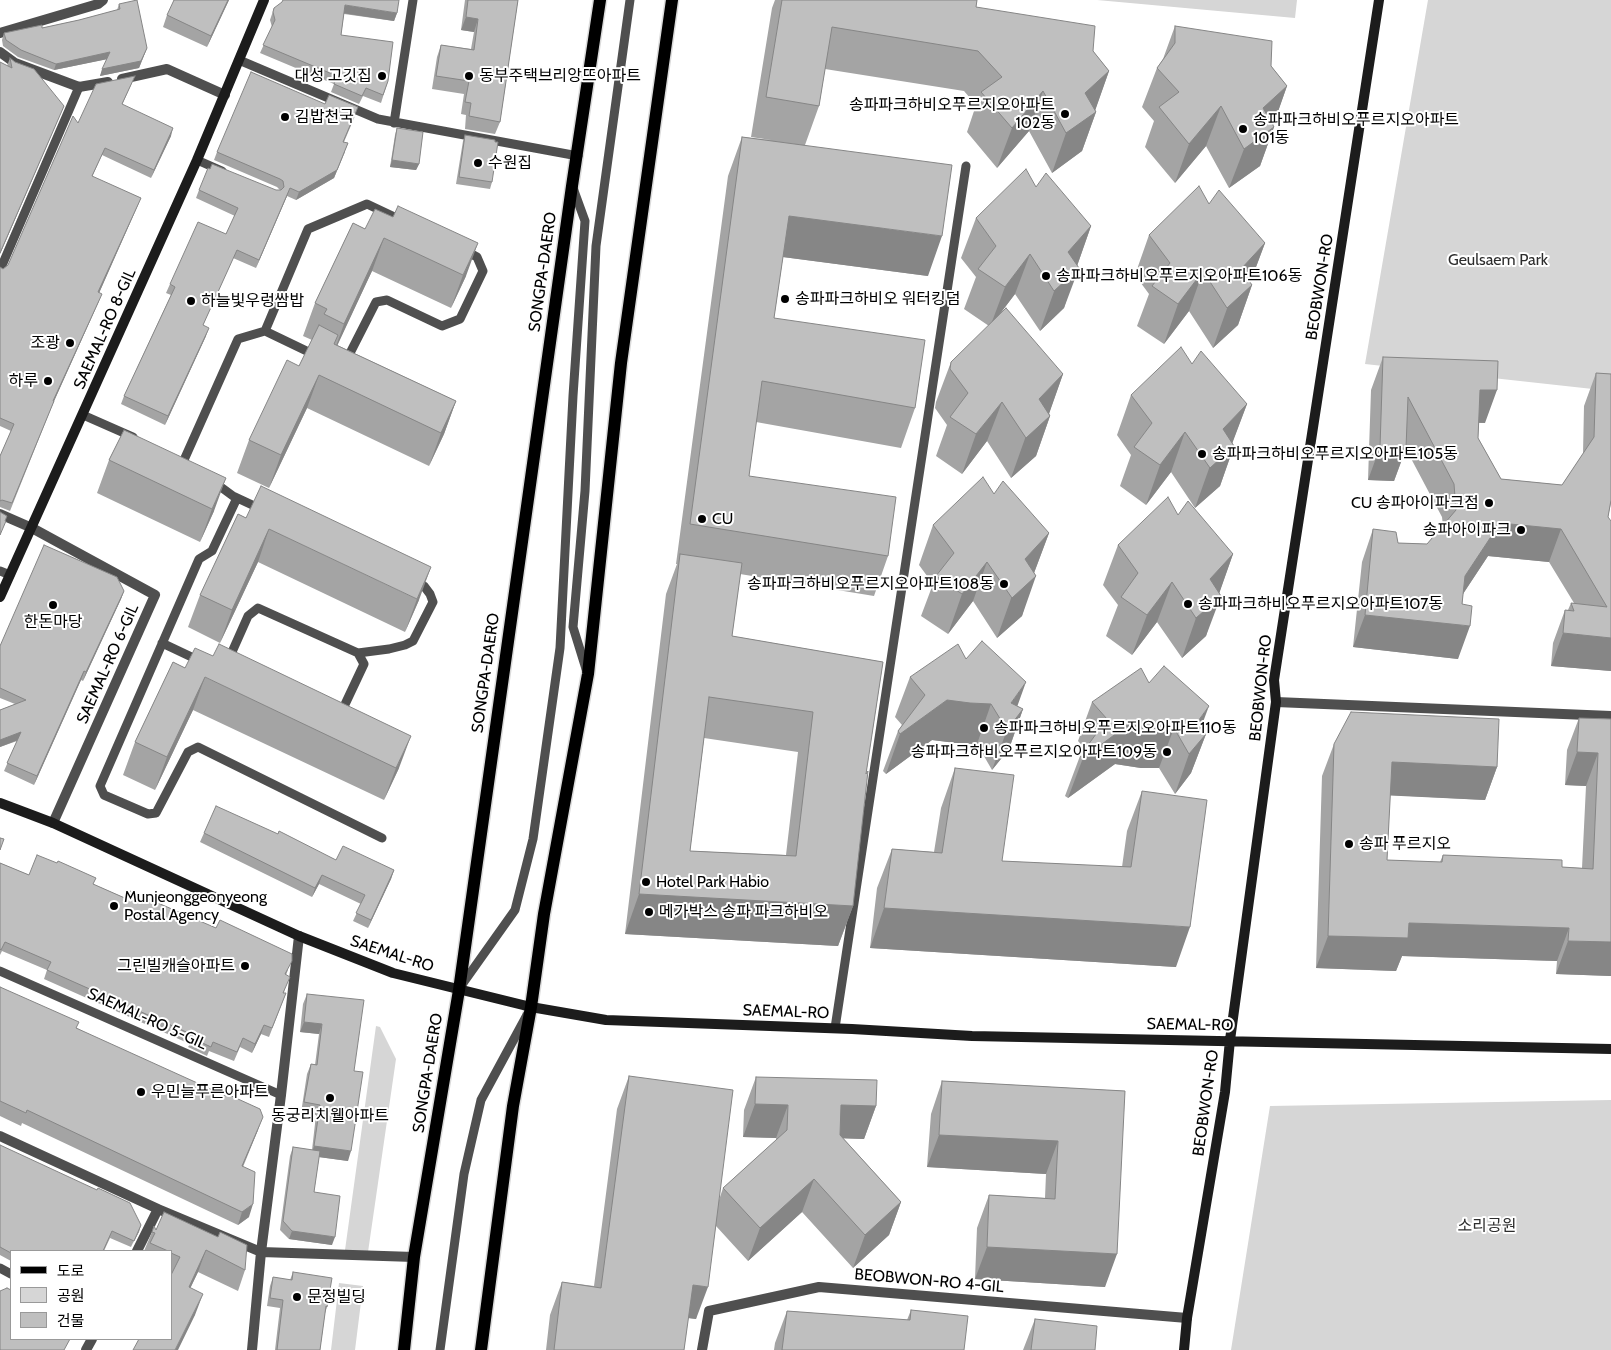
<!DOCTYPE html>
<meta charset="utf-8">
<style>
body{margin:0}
#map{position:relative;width:1611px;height:1350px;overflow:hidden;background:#fff;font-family:Cabin,"Noto Sans KR",sans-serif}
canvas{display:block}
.legend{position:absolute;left:10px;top:1250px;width:162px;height:90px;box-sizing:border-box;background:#fff;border:1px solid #999;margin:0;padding:6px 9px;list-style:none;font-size:15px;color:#000}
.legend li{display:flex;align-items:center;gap:10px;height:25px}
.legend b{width:25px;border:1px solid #999}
</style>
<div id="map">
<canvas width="1611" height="1350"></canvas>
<ul class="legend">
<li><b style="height:6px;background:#000"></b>도로</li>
<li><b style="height:14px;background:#d6d6d6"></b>공원</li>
<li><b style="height:14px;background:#bfbfbf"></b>건물</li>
</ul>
</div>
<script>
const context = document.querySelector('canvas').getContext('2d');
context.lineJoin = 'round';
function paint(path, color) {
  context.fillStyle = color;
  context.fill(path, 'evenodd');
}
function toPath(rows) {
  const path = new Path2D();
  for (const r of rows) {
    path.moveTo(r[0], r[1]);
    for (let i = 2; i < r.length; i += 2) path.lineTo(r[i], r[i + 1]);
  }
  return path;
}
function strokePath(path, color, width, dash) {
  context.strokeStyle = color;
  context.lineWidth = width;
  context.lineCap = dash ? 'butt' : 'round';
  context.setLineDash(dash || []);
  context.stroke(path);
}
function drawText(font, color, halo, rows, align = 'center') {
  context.font = font + ' Cabin,"Noto Sans KR",sans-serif';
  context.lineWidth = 4;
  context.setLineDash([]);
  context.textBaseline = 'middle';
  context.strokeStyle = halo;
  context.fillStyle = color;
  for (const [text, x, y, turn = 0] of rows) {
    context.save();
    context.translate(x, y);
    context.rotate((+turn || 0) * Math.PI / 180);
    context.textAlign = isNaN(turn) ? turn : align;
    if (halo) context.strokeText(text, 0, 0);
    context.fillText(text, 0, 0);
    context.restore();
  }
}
const green = toPath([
 [1097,0,1297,0,1295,18],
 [1428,0,1611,0,1611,391,1365,364],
 [376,1026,380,1027,396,1059,368,1252,345,1250],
 [1611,1100,1611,1350,1231,1350,1270,1106],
 [339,1283,363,1286,355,1350,331,1350]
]);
const lane = toPath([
 [239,60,378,119,578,156],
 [394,123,413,0],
 [197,160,222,171],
 [0,270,79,87],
 [265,331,317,356],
 [345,360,347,359,376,302,387,300,442,326,460,319,483,271,477,257,464,250],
 [83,415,133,437],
 [184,460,238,339,265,331,308,229,367,204,403,221],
 [214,482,233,496,263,510],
 [237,498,212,551,199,559,100,786,104,795,148,814,156,813,188,752,198,747,382,838],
 [0,571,10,575],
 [162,643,200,661],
 [358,653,389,649,405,645,413,641,433,602,430,594,424,586,415,582],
 [228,661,248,616,258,608,358,653,364,664,340,715],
 [586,669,573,627,585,491,596,246,630,0],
 [0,971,281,1095],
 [461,986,515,910,533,839,560,648,573,396,585,221,573,188],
 [835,1028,966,166],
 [0,1268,11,1274],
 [440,1350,464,1174,481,1100,527,1015]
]);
const street = toPath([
 [0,33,98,4,103,0],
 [0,52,15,63,79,87,108,82],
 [122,79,167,69,225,95],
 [0,514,32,528,155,595,53,823],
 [1276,702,1611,716],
 [0,1136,158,1209,261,1252,414,1257],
 [137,1251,158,1209],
 [86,1350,92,1339],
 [252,1350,261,1252,281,1095,299,936],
 [702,1350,709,1311,819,1287,1187,1318]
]);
const secondary = toPath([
 [0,597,197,160,264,0],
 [0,803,53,823,299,936,393,973,531,1007,606,1020,852,1029,972,1036,1611,1049],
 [1184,1350,1187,1318,1225,1092,1230,1040,1276,702,1274,680,1379,0]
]);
const primary = toPath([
 [404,1350,414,1257,459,990,572,186,600,0],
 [481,1350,513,1106,531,1007,544,914,588,674,621,363,672,0]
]);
const wall = toPath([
 [229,0,207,47,163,27,167,15],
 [465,0,518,0,500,122,495,134,465,129,466,115,461,114,464,94,432,89,437,57,441,45,471,49,474,32,461,30],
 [775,0,977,0,976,7,1093,51,1109,71,1095,110,1096,112,1082,151,1052,173,1029,131,997,168,967,132,976,105,964,91,825,69,819,106,805,145,928,276,783,257,774,318,915,408,901,448,756,422,749,476,888,556,874,596,740,574,732,636,883,662,866,774,853,906,838,946,625,934,666,594,677,564,676,564,728,176,742,137,771,140,751,137,772,8],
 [704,738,798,752,786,855,690,851],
 [119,4,147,48,139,68,100,76,107,59,54,70,18,57,3,46,2,40,4,33,42,28,79,20,117,10],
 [274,8,397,13,394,21,344,14,341,35,388,81,381,103,363,96,359,104,331,92,334,84,260,53,272,27,270,20],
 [1175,26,1271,66,1287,86,1273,125,1274,127,1260,166,1229,188,1206,146,1175,183,1145,147,1154,121,1142,107,1157,68,1163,59],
 [10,58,64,106,0,254,0,62,7,66],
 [135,76,122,105,171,136,151,178,102,155,92,177,141,198,99,293,99,301,54,401,10,511,0,507,0,456,11,431,0,426,0,267,3,269,8,265,78,123],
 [325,104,355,116,344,142,345,152,334,178,296,200,287,196,256,268,233,258,203,325,206,336,165,425,121,404,124,396,171,295,166,293,170,284,226,234,235,216,196,198,199,190,280,190,277,187,214,160,217,152],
 [397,128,419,164,416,170,390,167,395,135],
 [465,135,492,182,490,189,456,184,463,141],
 [1036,187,1091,226,1077,266,1064,308,1040,331,1015,294,999,315,1063,374,1049,413,1050,416,1036,456,1011,478,987,441,962,474,936,456,947,425,935,408,936,402,951,362,989,326,964,309,976,277,961,258,976,218],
 [1209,204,1265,243,1250,283,1252,285,1238,325,1213,348,1189,311,1164,344,1137,326,1149,294,1135,275,1149,235],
 [353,223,466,276,451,308,372,271,337,345,456,401,444,434,429,466,307,408,269,488,237,473,249,440,299,366,312,340,303,336,315,303],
 [1383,357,1485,423,1479,423,1478,438,1501,479,1562,485,1583,454,1584,406,1596,373,1611,374,1611,503,1608,517,1611,671,1551,666,1553,643,1565,610,1568,610,1571,603,1574,603,1549,562,1488,556,1463,594,1458,659,1353,647,1362,562,1373,529,1398,543,1427,544,1443,526,1442,517,1406,449,1394,481,1368,480,1371,390],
 [1192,364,1247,404,1232,443,1234,446,1220,486,1195,508,1171,472,1146,505,1120,486,1131,455,1117,435,1131,395],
 [124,430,214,511,200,542,97,493,109,460],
 [994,494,1049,533,1034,573,1022,616,997,638,973,601,948,634,921,616,933,584,919,565,933,525],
 [238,514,419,600,405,632,258,562,220,643,188,627,200,595],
 [1178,515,1233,554,1219,593,1206,636,1182,658,1157,622,1132,655,1106,636,1118,605,1103,585,1118,545],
 [124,591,121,599,83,681,81,680,34,785,4,771,17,741,0,747,0,710,15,704,0,698,0,646],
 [966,659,1017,706,1023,709,1009,749,992,770,977,744,956,743,932,740,886,774,883,771,898,731,902,725,895,717,910,677],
 [173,662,399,768,384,800,193,710,155,790,123,775,135,742],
 [1149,683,1200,731,1206,734,1191,773,1175,794,1159,768,1141,768,1115,764,1068,798,1065,796,1080,756,1085,749,1078,741,1092,702],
 [1579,718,1611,719,1611,976,1556,974,1557,961,1402,956,1396,971,1316,968,1322,776,1334,744,1497,767,1485,800,1390,795,1387,860,1440,862,1443,855,1562,867,1582,868,1586,786,1565,785,1567,750],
 [955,768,1002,861,1122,867,1127,831,1142,791,1176,967,870,948,877,888,892,849,934,852,941,808],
 [204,833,278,834,336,860,394,870,391,879,368,928,353,921,361,904,319,884,312,897,200,842],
 [0,863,29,875,93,884,288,970,286,975,284,993,286,993,269,1037,261,1034,252,1053,240,1047,234,1061,209,1051,207,1056,188,1047,190,1044,44,979,47,970,2,951,0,955],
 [0,987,77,1028,258,1130,243,1167,249,1217,238,1225,22,1123,21,1126,0,1116],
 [307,994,354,1071,348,1161,319,1157,314,1192,332,1245,289,1239,280,1230,290,1156,293,1147,312,1150,316,1115,301,1113,307,1074,311,1064,315,1065,319,1034,300,1032,303,1004],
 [629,1076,719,1200,723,1188,776,1140,776,1138,743,1137,744,1110,756,1077,876,1106,864,1139,843,1138,901,1202,889,1235,853,1268,802,1212,748,1261,716,1226,696,1319,688,1318,684,1350,546,1350,550,1315,562,1282,594,1286,617,1109],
 [942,1081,1125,1091,1105,1287,975,1279,977,1228,989,1195,1045,1198,1046,1174,927,1167,931,1114],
 [0,1145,141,1225,131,1247,110,1238,104,1251,11,1251,11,1261,0,1255],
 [164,1212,245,1270,238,1291,198,1272,190,1288,195,1315,171,1339,171,1251,144,1251,152,1232,156,1230],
 [293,1272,327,1307,325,1313,320,1350,275,1350,280,1308,267,1306,270,1286,273,1277,290,1280],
 [911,1310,964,1350,774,1350,775,1343,787,1311,907,1320],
 [1035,1319,1095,1350,1023,1350]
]);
const shadedWall = toPath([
 [228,0,229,0,207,47,211,36],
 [345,5,397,13,394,21,342,13],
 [466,17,478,19,474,32,461,30],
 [147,48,139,68,100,76,102,69],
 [110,52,108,59,54,70,56,64],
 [1109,71,1095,111,1096,112,1082,151,1052,173,1066,133,1085,93],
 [1287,86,1273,126,1274,127,1260,166,1229,188,1244,149,1263,108],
 [1043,91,1029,131,997,168,1012,128],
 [64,106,61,113,0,254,0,253],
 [1221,106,1206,146,1175,183,1189,144],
 [173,128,171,136,151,178,154,170],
 [348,143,334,178,296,200,299,192],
 [392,160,419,164,416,170,390,167],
 [290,188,287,196,256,268,259,260],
 [141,198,138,205,96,300,98,292],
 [789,216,942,236,928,276,775,256],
 [1091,226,1077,266,1079,268,1064,308,1040,331,1068,252],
 [384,238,372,271,332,357,344,324],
 [478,243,466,276,451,308,463,275],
 [1265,243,1250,283,1252,285,1238,325,1213,348,1241,269],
 [1030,254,1015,294,990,327,1005,287],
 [1203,271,1189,311,1164,344,1178,304],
 [102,294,99,301,51,408,53,401],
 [209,328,206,336,165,425,168,416],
 [1063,374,1049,414,1050,416,1036,456,1011,478,1039,399],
 [319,375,307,408,269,488,281,455],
 [1480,390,1497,390,1485,423,1468,422],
 [456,401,444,434,429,466,441,433],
 [1002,402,987,441,962,474,976,434],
 [1247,404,1232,444,1234,446,1220,486,1195,508,1223,429],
 [1185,432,1171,472,1146,505,1160,465],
 [1380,447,1406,448,1394,481,1368,480],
 [226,478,214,511,200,542,212,509],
 [1500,523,1561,529,1549,562,1488,556,1453,609,1465,576],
 [269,529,258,562,220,643,232,610],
 [1049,533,1034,573,1036,576,1022,616,997,638,1025,559],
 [1233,554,1219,594,1195,619,1210,579],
 [987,562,973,601,948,634,962,594],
 [431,567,419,600,405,632,417,599],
 [1172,582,1157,622,1132,655,1147,615],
 [124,591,121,599,83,681,86,672],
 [1221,596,1206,636,1182,658,1196,618],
 [1365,615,1470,626,1458,659,1353,647],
 [1563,633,1611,638,1611,671,1551,666],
 [84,671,81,680,34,785,37,776],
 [205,677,193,710,155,790,167,757],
 [1026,682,1012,721,1011,703],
 [947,700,991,704,977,744,956,743,932,740,886,774,900,734],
 [1209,706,1194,746,1193,728],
 [1023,709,1009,749,992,770,1007,730],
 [1129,724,1174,728,1159,768,1141,768,1115,764,1068,798,1083,758],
 [21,732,18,740,0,747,0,740],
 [1206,734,1191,773,1175,794,1189,754],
 [411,736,399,768,384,800,396,768],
 [1577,752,1598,753,1586,786,1565,785],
 [1392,762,1497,767,1485,800,1380,795],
 [394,870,391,879,368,928,371,920],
 [322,875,319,884,312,897,315,888],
 [639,894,853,906,838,946,625,934],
 [884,908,1190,927,1176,967,870,948],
 [1409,923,1569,928,1557,961,1402,956,1396,971,1316,968,1328,936],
 [1568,941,1611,942,1611,976,1556,974],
 [304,1022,322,1024,319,1034,300,1032],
 [264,1025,261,1034,252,1053,255,1044],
 [755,1104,788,1105,776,1138,743,1137],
 [841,1105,876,1106,864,1139,829,1138],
 [263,1117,258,1130,237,1179,242,1166],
 [939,1135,1058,1141,1046,1174,927,1167],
 [314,1146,351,1151,348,1161,311,1156],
 [814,1179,802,1212,748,1261,760,1228],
 [901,1202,889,1235,853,1268,865,1235],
 [253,1204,249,1217,238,1225,242,1212],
 [141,1225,139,1232,131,1247,134,1241],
 [292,1231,335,1237,332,1245,289,1239],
 [987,1247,1117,1254,1105,1287,975,1279],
 [206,1250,198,1272,181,1308,189,1287],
 [693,1285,708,1287,696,1319,681,1317],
 [203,1294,195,1315,178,1350,175,1350]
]);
const building = toPath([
 [137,0,147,48,141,61,102,69,110,52,56,64,21,50,6,40,4,33,42,25,42,28,79,20,120,9,119,4,137,0],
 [174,0,228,0,211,36,167,15,174,0],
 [283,0,399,0,397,13,345,5,341,35,393,42,388,81,383,95,366,88,362,96,334,84,337,76,263,45,275,20,273,12,274,8,282,2,283,0],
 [468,0,518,0,500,122,469,116,471,103,465,102,469,81,436,76,441,45,474,50,478,19,466,17,468,0],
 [782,0,977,0,976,7,1095,26,1093,51,1109,71,1085,93,1096,112,1066,133,1043,91,1012,128,981,92,1002,77,978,51,832,27,819,106,766,97,782,0],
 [1175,26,1272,41,1271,66,1287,86,1263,108,1274,127,1244,149,1221,106,1189,144,1159,107,1179,92,1157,68,1175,43,1175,26],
 [10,58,15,62,34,69,64,106,0,253,0,62,12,68,10,58],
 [251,72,325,104,329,95,358,107,343,142,348,143,337,170,299,192,290,188,259,260,237,250,203,325,209,328,168,416,124,396,175,287,170,284,198,222,226,234,238,208,199,190,208,168,210,169,212,164,276,190,281,190,284,187,283,181,280,179,217,152,251,72],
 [135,76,122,104,173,128,154,170,105,148,92,176,141,198,98,292,102,294,53,401,54,401,12,503,2,500,0,501,0,456,14,424,0,418,0,267,3,269,8,265,73,116,78,123,96,84,135,76],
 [397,128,423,132,419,164,392,160,397,128],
 [465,135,495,140,495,142,498,142,492,182,459,177,465,135],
 [742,137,952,165,942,236,789,216,774,318,925,340,915,408,762,381,749,476,896,497,888,556,690,524,742,137],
 [1026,169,1036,187,1046,173,1091,226,1068,252,1079,268,1054,291,1030,254,1005,287,978,269,996,246,976,218,1026,169],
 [1199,186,1209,204,1219,190,1265,243,1241,269,1252,285,1227,308,1203,271,1178,304,1152,286,1170,263,1149,235,1199,186],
 [398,206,478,243,463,275,384,238,344,324,324,314,327,309,315,303,353,223,365,229,375,209,393,217,398,206],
 [1006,308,1063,374,1039,399,1050,416,1026,438,1002,402,976,434,950,417,968,393,950,369,951,362,1006,308],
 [319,325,338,335,334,344,456,401,441,433,319,375,281,455,249,440,287,360,299,366,319,325],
 [1181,347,1192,364,1201,351,1247,404,1223,429,1234,446,1210,468,1185,432,1160,465,1134,447,1152,423,1131,395,1181,347],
 [1383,357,1498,361,1497,390,1480,390,1478,438,1501,479,1562,485,1594,437,1596,373,1611,374,1611,500,1608,517,1611,521,1611,638,1563,633,1565,610,1574,611,1571,603,1607,607,1561,529,1500,523,1465,576,1462,604,1472,606,1470,626,1365,615,1373,529,1396,532,1398,543,1427,544,1456,510,1454,484,1408,397,1406,448,1380,447,1383,357],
 [124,430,226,478,212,509,109,460,124,430],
 [983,477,994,494,1003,481,1049,533,1025,559,1036,576,1012,598,987,562,962,594,936,576,954,553,933,525,983,477],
 [261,486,431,567,417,599,269,529,232,610,200,595,238,514,246,518,261,486],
 [1168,497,1178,515,1188,501,1233,554,1210,579,1221,596,1196,618,1172,582,1147,615,1121,597,1138,573,1118,545,1168,497],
 [0,512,7,516,5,521,6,521,0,535,0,512],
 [44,545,117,577,124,591,86,672,84,671,37,776,7,763,21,732,0,740,0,710,26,700,0,688,0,646,44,545],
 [680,554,742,563,732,636,883,662,866,774,868,771,853,906,639,894,680,554],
 [709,697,813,712,796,856,690,851,709,697],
 [982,641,1026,682,1011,703,1023,709,1007,730,991,704,970,703,947,700,900,734,898,731,925,695,910,677,958,644,966,659,982,641],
 [219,644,411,736,396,768,205,677,167,757,135,742,173,662,185,668,195,648,213,656,219,644],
 [1164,666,1209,706,1193,728,1206,734,1189,754,1174,728,1155,728,1129,724,1083,758,1080,756,1107,719,1092,702,1141,668,1149,683,1164,666],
 [1351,712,1499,719,1497,767,1392,762,1387,860,1442,862,1443,855,1562,860,1562,867,1593,869,1598,753,1577,752,1579,718,1611,719,1611,942,1568,941,1569,928,1409,923,1408,938,1328,936,1334,744,1351,712],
 [955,768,1014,775,1002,861,1131,867,1142,791,1207,800,1190,927,884,908,892,849,942,853,955,768],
 [216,806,278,834,279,831,336,860,343,846,394,870,371,920,356,913,365,895,322,875,315,888,204,833,216,806],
 [0,838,4,839,0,850,0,838],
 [37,855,57,863,58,861,96,878,93,884,127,899,130,891,216,928,220,920,292,954,292,961,285,974,290,977,283,993,286,993,272,1028,264,1025,255,1044,243,1038,237,1052,213,1042,211,1047,192,1038,193,1035,47,970,51,962,5,942,1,950,0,949,0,863,29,875,37,855],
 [0,987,79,1022,76,1028,226,1096,227,1094,260,1109,263,1117,242,1166,255,1172,253,1204,242,1212,27,1110,26,1113,0,1101,0,987],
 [307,994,364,1000,354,1071,363,1072,351,1151,314,1146,320,1105,304,1102,311,1064,317,1065,322,1024,304,1022,307,994],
 [629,1076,733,1090,708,1287,693,1285,684,1350,554,1350,562,1282,601,1288,629,1076],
 [756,1077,877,1080,876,1106,841,1105,840,1135,901,1202,865,1235,814,1179,760,1228,723,1188,787,1130,788,1105,755,1104,756,1077],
 [942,1081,1125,1091,1117,1254,987,1247,989,1195,1055,1199,1058,1141,939,1135,942,1081],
 [0,1145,97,1190,98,1188,130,1203,141,1225,134,1241,112,1231,103,1251,11,1251,11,1253,0,1247,0,1145],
 [293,1147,320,1151,314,1192,340,1196,335,1237,292,1231,283,1221,293,1147],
 [164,1212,218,1237,220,1232,247,1245,245,1270,206,1250,189,1287,203,1294,175,1350,133,1350,139,1339,171,1339,171,1275,180,1257,171,1253,171,1251,168,1251,150,1243,155,1233,152,1232,154,1226,156,1230,164,1212],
 [293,1272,332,1278,327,1307,326,1306,320,1350,277,1350,283,1300,270,1298,273,1277,292,1280,293,1272],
 [7,1288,11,1290,11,1339,70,1339,64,1350,0,1350,0,1291,7,1288],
 [911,1310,968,1316,964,1350,782,1350,787,1311,910,1320,911,1310],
 [1035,1319,1097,1326,1095,1350,1031,1350,1035,1319]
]);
const markers = [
 [382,76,5,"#000"],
 [469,76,5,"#000"],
 [1065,114,5,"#000"],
 [285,117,5,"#000"],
 [1243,129,5,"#000"],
 [478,163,5,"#000"],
 [1046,276,5,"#000"],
 [785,299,5,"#000"],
 [191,301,5,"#000"],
 [70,343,5,"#000"],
 [48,381,5,"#000"],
 [1202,454,5,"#000"],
 [1489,503,5,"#000"],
 [702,519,5,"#000"],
 [1521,530,5,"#000"],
 [1004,584,5,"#000"],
 [1188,604,5,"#000"],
 [53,605,5,"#000"],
 [984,728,5,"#000"],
 [1167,752,5,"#000"],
 [1349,844,5,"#000"],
 [646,882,5,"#000"],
 [114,906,5,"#000"],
 [649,912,5,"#000"],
 [245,966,5,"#000"],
 [141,1092,5,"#000"],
 [330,1098,5,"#000"],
 [297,1297,5,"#000"]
];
const poiNames = [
 ["대성 고깃집",372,76,"right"],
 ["동부주택브리앙뜨아파트",479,76],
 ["송파파크하비오푸르지오아파트",1055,105,"right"],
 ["102동",1055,123,"right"],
 ["김밥천국",295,117],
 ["송파파크하비오푸르지오아파트",1253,120],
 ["101동",1253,138],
 ["수원집",488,163],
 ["송파파크하비오푸르지오아파트106동",1056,276],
 ["송파파크하비오 워터킹덤",795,299],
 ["하늘빛우렁쌈밥",201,301],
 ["조광",60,343,"right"],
 ["하루",38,381,"right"],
 ["송파파크하비오푸르지오아파트105동",1212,454],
 ["CU 송파아이파크점",1479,503,"right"],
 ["CU",712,519],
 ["송파아이파크",1511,530,"right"],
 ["송파파크하비오푸르지오아파트108동",994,584,"right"],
 ["송파파크하비오푸르지오아파트107동",1198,604],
 ["한돈마당",53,622,"center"],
 ["송파파크하비오푸르지오아파트110동",994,728],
 ["송파파크하비오푸르지오아파트109동",1157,752,"right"],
 ["송파 푸르지오",1359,844],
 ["Hotel Park Habio",656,882],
 ["Munjeonggeonyeong",124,897],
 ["Postal Agency",124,915],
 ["메가박스 송파 파크하비오",659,912],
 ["그린빌캐슬아파트",235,966,"right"],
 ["우민늘푸른아파트",151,1092],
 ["동궁리치웰아파트",330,1116,"center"],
 ["문정빌딩",307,1297]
];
const parkNames = [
 ["Geulsaem Park",1498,260],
 ["소리공원",1487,1226]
];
const streetNames = [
 ["SONGPA-DAERO",543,272,-82],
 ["BEOBWON-RO",1320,287,-81],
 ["SAEMAL-RO 8-GIL",105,329,-66],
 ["SAEMAL-RO 6-GIL",108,664,-66],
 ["SONGPA-DAERO",486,673,-82],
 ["BEOBWON-RO",1261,688,-84],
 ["SAEMAL-RO",392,954,18],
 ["SAEMAL-RO",786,1012,2],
 ["SAEMAL-RO 5-GIL",147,1019,24],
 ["SAEMAL-RO",1190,1025,1],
 ["SONGPA-DAERO",428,1073,-81],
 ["BEOBWON-RO",1206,1103,-82],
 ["BEOBWON-RO 4-GIL",929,1281,5]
];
paint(green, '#d6d6d6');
strokePath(primary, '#dbdbdb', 15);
strokePath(lane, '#4f4f4f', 9);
strokePath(street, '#4f4f4f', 10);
strokePath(secondary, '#1c1c1c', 10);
strokePath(primary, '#000', 12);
paint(wall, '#a4a4a4');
paint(shadedWall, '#868686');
paint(building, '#bfbfbf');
strokePath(building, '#868686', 1);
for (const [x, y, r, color] of markers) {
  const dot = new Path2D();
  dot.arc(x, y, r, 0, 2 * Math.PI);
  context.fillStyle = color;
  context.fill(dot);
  strokePath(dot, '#fff', 2);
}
drawText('16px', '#000', '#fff', poiNames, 'left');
drawText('16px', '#2d2d2d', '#fff', parkNames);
drawText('16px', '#000', '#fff', streetNames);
</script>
